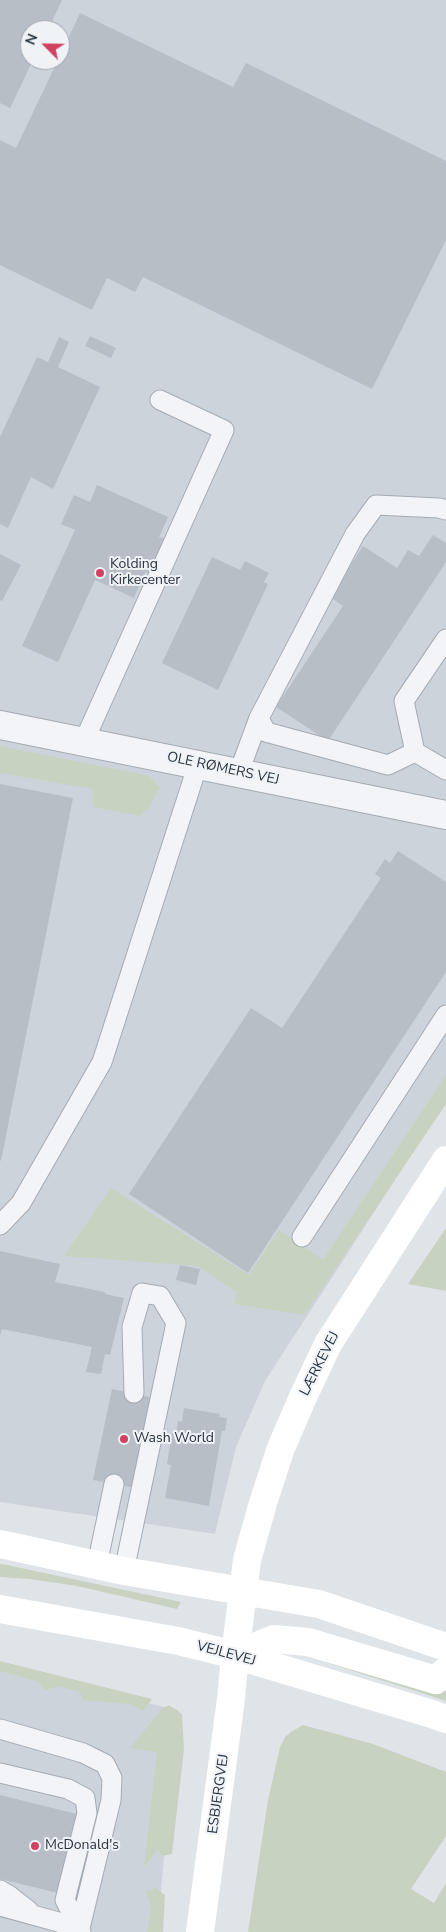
<!DOCTYPE html>
<meta charset="utf-8">
<style>
body{margin:0}
#map{position:relative;width:446px;height:1932px;overflow:hidden;background:#dfe4e9;font-family:"Nunito Sans",sans-serif}
canvas{display:block}
.north{position:absolute;left:20px;top:20px;width:50px;height:50px;box-sizing:border-box;background:#eff3f6;border:1px solid #9fa6ae;border-radius:50%;rotate:293deg;font-size:14px;font-weight:700;line-height:20px;text-align:center;color:#283341}
.north::after{content:'';display:block;margin:auto;width:18px;height:22px;background:#d14163;clip-path:polygon(50% 0,100% 100%,50% 72%,0 100%)}
</style>
<div id="map">
<canvas width="446" height="1932"></canvas>
<div class="north">N</div>
</div>
<script>
const context = document.querySelector('canvas').getContext('2d');
context.lineJoin = 'round';
function paint(path, color) {
  context.fillStyle = color;
  context.fill(path, 'evenodd');
}
function toPath(rows) {
  const path = new Path2D();
  for (const r of rows) {
    path.moveTo(r[0], r[1]);
    for (let i = 2; i < r.length; i += 2) path.lineTo(r[i], r[i + 1]);
  }
  return path;
}
function strokePath(path, color, width, dash) {
  context.strokeStyle = color;
  context.lineWidth = width;
  context.lineCap = dash ? 'butt' : 'round';
  context.setLineDash(dash || []);
  context.stroke(path);
}
function drawText(font, color, halo, rows, align = 'center') {
  context.font = font + ' "Nunito Sans",sans-serif';
  context.lineWidth = 4;
  context.setLineDash([]);
  context.textBaseline = 'middle';
  context.strokeStyle = halo;
  context.fillStyle = color;
  for (const [text, x, y, turn = 0] of rows) {
    context.save();
    context.translate(x, y);
    context.rotate((+turn || 0) * Math.PI / 180);
    context.textAlign = isNaN(turn) ? turn : align;
    if (halo) context.strokeText(text, 0, 0);
    context.fillText(text, 0, 0);
    context.restore();
  }
}
const built = toPath([
 [0,0,446,0,446,1101,265,1381,236,1447,215,1534,0,1502],
 [30,30,60,30,60,60,30,60],
 [0,1670,178,1710,157,1932,0,1932]
]);
const green = toPath([
 [0,746,149,776,160,787,148,809,140,816,93,807,93,789,0,773],
 [446,1075,446,1104,304,1315,234,1304,237,1292,198,1266,64,1256,111,1188,249,1275,279,1230,323,1260],
 [446,1228,446,1291,408,1284,410,1281],
 [0,1564,7,1565,181,1602,177,1609,77,1586,30,1579,0,1577],
 [312,1651,446,1691,446,1701,310,1657],
 [0,1661,152,1699,143,1711,130,1704,83,1700,80,1692,58,1686,46,1690,36,1681,0,1671],
 [169,1705,182,1714,184,1749,172,1854,162,1856,158,1849,144,1867,157,1752,130,1748,162,1709],
 [303,1725,373,1744,446,1772,446,1836,411,1889,434,1903,446,1883,446,1932,248,1932,268,1800,280,1747,285,1737,291,1732],
 [156,1888,165,1895,163,1932,147,1932,151,1909,146,1891]
]);
const building = toPath([
 [0,0,62,0,48,30,30,30,30,60,33,60,10,108,0,103],
 [80,13,233,87,246,63,446,161,446,240,372,389,143,277,135,292,107,278,92,310,0,265,0,140,16,148,58,60,60,60,60,56],
 [90,336,116,348,111,358,85,346],
 [59,337,69,342,58,367,100,387,53,489,31,477,8,528,0,524,0,437,37,357,48,362],
 [97,485,168,517,159,537,165,539,149,574,145,572,134,598,95,580,58,662,22,646,75,530,61,524,74,495,90,502],
 [433,535,446,543,446,562,328,741,276,707,343,606,330,597,363,546,397,568,408,550,419,556],
 [0,554,21,565,2,601,0,600],
 [212,557,240,570,245,561,269,573,264,582,268,584,218,690,162,663],
 [0,784,73,798,1,1161,0,1160],
 [398,851,446,882,446,972,248,1273,129,1194,251,1008,282,1028,381,878,375,874,385,859,390,863],
 [0,1251,60,1264,55,1282,105,1292,105,1294,124,1298,110,1355,105,1354,101,1374,86,1372,92,1347,2,1329,0,1336],
 [180,1265,200,1269,196,1285,176,1280],
 [112,1389,155,1398,136,1488,93,1480],
 [184,1408,220,1414,219,1417,227,1418,225,1431,222,1431,209,1506,165,1498,171,1465,167,1464,172,1433,176,1434,178,1421,182,1422],
 [0,1795,77,1814,58,1893,0,1879]
]);
const lane = toPath([
 [446,639,404,701,415,752,446,770],
 [84,741,224,430,160,400],
 [415,752,388,765,266,732,259,718,355,534,376,505,439,508,446,510],
 [239,772,259,718],
 [0,1225,21,1203,102,1062,198,764],
 [302,1237,446,1015],
 [97,1565,114,1484],
 [124,1571,176,1323,160,1296,142,1293,132,1327,134,1393],
 [0,1729,83,1753,105,1764,112,1778,111,1800,80,1928],
 [0,1773,68,1789,85,1798,87,1813,65,1900,81,1932],
 [0,1890,10,1896,29,1911],
 [0,1906,80,1928]
]);
const street = toPath([
 [0,725,446,815]
]);
const secondary = toPath([
 [0,1544,124,1571,319,1604,446,1647],
 [0,1609,178,1641,235,1655,432,1714,446,1719],
 [235,1655,274,1639,308,1642,436,1680,446,1671],
 [200,1932,231,1699,235,1655,247,1560,263,1503,281,1448,303,1397,328,1344,446,1160]
]);
const markers = [
 [100,573,5,"#d14163"],
 [124,1439,5,"#d14163"],
 [35,1846,5,"#d14163"]
];
const poiNames = [
 ["Kolding",110,565],
 ["Kirkecenter",110,581],
 ["Wash World",134,1439],
 ["McDonald's",45,1846]
];
const streetNames = [
 ["OLE RØMERS VEJ",223,769,12],
 ["LÆRKEVEJ",320,1364,-63],
 ["VEJLEVEJ",226,1654,15],
 ["ESBJERGVEJ",219,1794,-82]
];
paint(built, '#cdd3db');
paint(green, '#c7d3c0');
paint(building, '#b7bec6');
strokePath(lane, '#a4abb3', 21);
strokePath(street, '#a4abb3', 30);
strokePath(lane, '#f2f4f7', 19);
strokePath(street, '#f2f4f7', 28);
strokePath(secondary, '#fff', 28);
for (const [x, y, r, color] of markers) {
  const dot = new Path2D();
  dot.arc(x, y, r, 0, 2 * Math.PI);
  context.fillStyle = color;
  context.fill(dot);
  strokePath(dot, '#eff3f6', 2);
}
drawText('14px', '#283341', '#eff3f6', poiNames, 'left');
drawText('14px', '#283341', '#eff3f6', streetNames);
</script>
